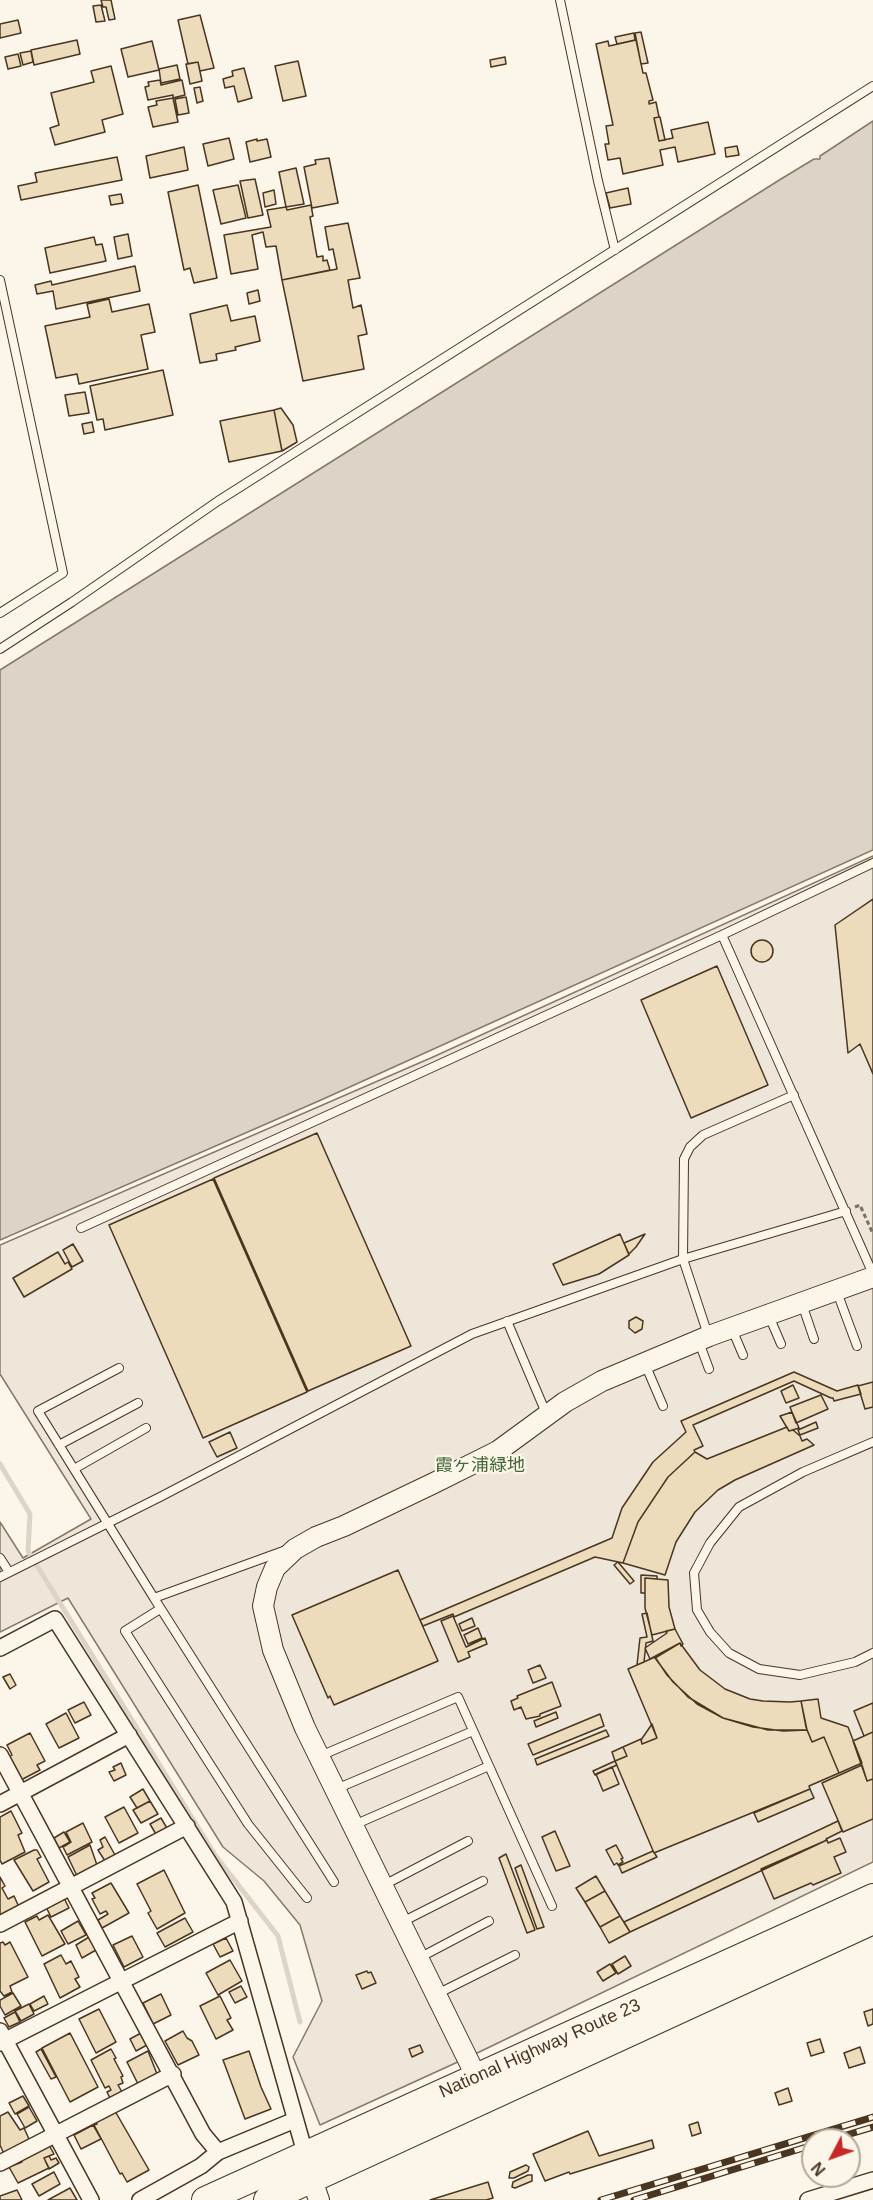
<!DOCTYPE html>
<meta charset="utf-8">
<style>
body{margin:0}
#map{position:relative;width:873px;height:2200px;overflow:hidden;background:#fbf6e9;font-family:Helvetica,sans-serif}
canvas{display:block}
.north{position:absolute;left:801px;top:2128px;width:60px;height:60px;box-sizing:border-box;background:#fbf6e9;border:2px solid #b4a999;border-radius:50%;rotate:229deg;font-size:16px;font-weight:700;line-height:24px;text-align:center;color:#4a3520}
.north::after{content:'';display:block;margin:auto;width:21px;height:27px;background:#c62828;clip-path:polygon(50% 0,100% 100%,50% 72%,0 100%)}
</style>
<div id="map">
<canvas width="873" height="2200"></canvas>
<div class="north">N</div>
</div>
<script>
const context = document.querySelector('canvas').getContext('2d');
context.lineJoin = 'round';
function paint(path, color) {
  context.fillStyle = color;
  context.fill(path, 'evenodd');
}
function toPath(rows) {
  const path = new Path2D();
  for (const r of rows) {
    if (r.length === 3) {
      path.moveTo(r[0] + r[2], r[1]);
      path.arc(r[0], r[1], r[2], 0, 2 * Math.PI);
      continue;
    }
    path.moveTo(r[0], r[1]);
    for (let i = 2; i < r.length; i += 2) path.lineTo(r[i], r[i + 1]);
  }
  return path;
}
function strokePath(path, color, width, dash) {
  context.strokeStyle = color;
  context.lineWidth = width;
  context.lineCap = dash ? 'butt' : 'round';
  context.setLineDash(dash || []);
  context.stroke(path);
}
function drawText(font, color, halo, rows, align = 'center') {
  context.font = font + ' Helvetica,"Noto Sans JP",sans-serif';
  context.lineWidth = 4.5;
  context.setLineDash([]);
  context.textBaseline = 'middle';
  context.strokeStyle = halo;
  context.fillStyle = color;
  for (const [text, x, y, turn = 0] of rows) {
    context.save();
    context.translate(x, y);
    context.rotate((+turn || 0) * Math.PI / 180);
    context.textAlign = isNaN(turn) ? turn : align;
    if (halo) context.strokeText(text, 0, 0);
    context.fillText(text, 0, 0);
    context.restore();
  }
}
const green = toPath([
 [873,856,873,1862,473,2055,320,2125,293,2057,322,2001,300,1925,264,1881,223,1847,68,1598,0,1632,0,1522,23,1558,91,1519,0,1374,0,1245,433,1057,873,856]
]);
const water = toPath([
 [873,121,873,850,321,1100,0,1240,0,670,781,179,814,159,820,159,820,156,873,121]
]);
const stream = toPath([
 [0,1464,30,1514,28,1551,215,1855,278,1936,300,2022]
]);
const building = toPath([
 [101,0,111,0,115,19,109,20,106,7,103,7,101,0],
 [101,5,105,21,96,22,93,6,101,5],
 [200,15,214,68,200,71,198,62,188,64,178,20,200,15],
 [18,20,21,33,0,38,0,24,18,20],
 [641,32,648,63,641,64,635,33,641,32],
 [634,33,635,40,617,44,615,37,634,33],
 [77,40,80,54,34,65,31,50,77,40],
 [636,40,643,73,646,73,653,100,649,101,649,104,656,102,659,117,654,118,659,141,673,138,671,130,708,122,715,154,678,162,675,147,660,150,663,165,623,174,620,158,608,160,605,144,609,144,606,126,613,125,596,44,608,41,609,46,636,40],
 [152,41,159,70,128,77,121,49,152,41],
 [31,51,33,62,23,65,20,53,31,51],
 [18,54,21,66,8,69,5,57,18,54],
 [505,57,506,64,491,67,490,60,505,57],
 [298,61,306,96,283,101,275,66,298,61],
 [198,62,202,81,190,84,186,64,198,62],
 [177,65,180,79,161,83,159,69,177,65],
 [111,66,123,114,102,120,105,132,55,145,50,128,59,125,51,93,94,82,91,71,111,66],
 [244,68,252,98,238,102,234,86,225,88,223,79,233,76,232,71,244,68],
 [160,80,161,85,182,80,185,95,173,98,173,95,148,100,145,87,149,86,148,82,160,80],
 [200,87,203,101,197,103,194,88,200,87],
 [186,97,189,113,178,115,175,99,186,97],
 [173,98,178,122,153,127,148,107,157,105,156,101,173,98],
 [659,117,660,117,665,140,659,141,654,118,659,117],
 [229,138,234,159,208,166,203,144,229,138],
 [257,139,257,141,267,139,271,157,250,162,246,142,257,139],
 [737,146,739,155,726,157,725,148,737,146],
 [184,147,188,170,150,178,146,156,184,147],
 [117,157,122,180,21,200,18,186,37,182,35,173,117,157],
 [329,158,338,203,312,208,304,167,316,164,315,160,329,158],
 [296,168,304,204,286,207,279,172,296,168],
 [255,179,263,215,248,218,240,181,255,179],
 [198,185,217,278,194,283,190,268,184,270,168,192,198,185],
 [238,185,246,218,221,224,213,190,238,185],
 [628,188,631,204,610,208,606,193,628,188],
 [274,190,276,204,265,207,263,193,274,190],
 [121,194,123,203,111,205,109,196,121,194],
 [311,205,313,216,310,217,317,257,323,256,323,261,327,260,330,270,282,280,276,246,266,247,263,232,252,235,258,269,231,274,224,235,271,227,267,210,286,207,287,210,311,205],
 [348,223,360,278,348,280,353,308,361,305,367,334,358,336,364,369,303,381,282,280,337,269,333,249,329,250,325,227,348,223],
 [128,234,132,256,118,259,114,237,128,234],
 [94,237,96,245,102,244,106,261,50,273,45,248,94,237],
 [135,266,140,291,56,309,53,291,37,294,35,285,51,281,52,285,135,266],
 [258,290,260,301,249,304,247,293,258,290],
 [109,299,112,312,149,304,155,332,141,335,148,369,79,384,77,374,56,378,45,326,90,317,87,304,109,299],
 [227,305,231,321,255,316,260,341,235,347,236,350,216,354,217,360,200,363,190,314,227,305],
 [163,370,173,415,105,430,103,419,97,420,90,386,163,370],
 [85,392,89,413,69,416,65,395,85,392],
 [281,408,293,425,297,442,282,451,274,410,281,408],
 [274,410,282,451,229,462,220,421,274,410],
 [92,422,94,432,84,434,82,424,92,422],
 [873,899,873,1074,860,1044,848,1053,835,925,873,899],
 [762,951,11],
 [717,966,768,1085,691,1118,641,1000,717,966],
 [317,1133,411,1346,308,1391,214,1178,317,1133],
 [213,1179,307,1392,203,1438,109,1225,213,1179],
 [620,1234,629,1255,599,1274,563,1285,553,1264,620,1234],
 [645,1234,636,1247,629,1254,624,1243,645,1234],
 [73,1244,83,1261,72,1267,63,1250,73,1244],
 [58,1252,65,1264,68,1262,72,1269,24,1297,13,1278,58,1252],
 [636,1317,643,1321,642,1329,635,1333,629,1328,629,1321,636,1317],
 [794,1372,837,1391,858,1385,861,1394,834,1401,833,1398,831,1398,794,1381,693,1425,703,1446,694,1450,695,1452,668,1477,638,1522,623,1563,595,1557,454,1617,453,1614,423,1626,420,1620,612,1538,622,1508,653,1462,686,1432,681,1421,794,1372],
 [873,1382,873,1407,865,1409,858,1386,873,1382],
 [793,1385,799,1398,786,1403,781,1391,793,1385],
 [821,1395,828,1409,796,1423,790,1407,821,1395],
 [792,1412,799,1428,789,1431,780,1416,792,1412],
 [816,1422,818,1428,800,1435,798,1430,816,1422],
 [787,1427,789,1431,793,1430,800,1436,802,1441,807,1439,814,1445,735,1480,718,1490,695,1512,676,1542,665,1575,623,1563,638,1522,668,1477,695,1452,707,1459,787,1427],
 [230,1432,237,1448,217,1457,209,1442,230,1432],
 [618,1562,634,1581,630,1584,614,1565,618,1562],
 [398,1570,438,1661,334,1705,330,1696,328,1698,292,1615,398,1570],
 [641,1575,657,1576,657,1579,645,1578,645,1593,641,1593,641,1575],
 [645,1578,668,1580,669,1607,675,1629,652,1635,645,1608,645,1578],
 [647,1613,653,1641,646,1643,644,1662,637,1665,640,1638,647,1637,642,1614,647,1613],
 [453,1616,466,1647,485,1638,487,1644,468,1652,470,1657,458,1662,441,1621,453,1616],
 [472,1618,475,1626,462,1631,459,1624,472,1618],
 [478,1628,482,1638,468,1644,464,1635,478,1628],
 [675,1629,683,1644,681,1646,680,1643,650,1659,645,1648,667,1633,666,1631,675,1629],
 [680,1643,700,1670,725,1689,750,1699,763,1701,790,1702,801,1701,807,1730,783,1731,753,1727,723,1718,697,1704,673,1682,655,1658,680,1643],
 [655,1657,667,1675,688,1697,723,1718,768,1730,807,1730,812,1742,824,1737,839,1773,809,1786,810,1789,654,1853,615,1761,627,1756,623,1747,641,1739,642,1744,657,1738,628,1669,655,1657],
 [540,1665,546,1678,533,1683,528,1670,540,1665],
 [10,1674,16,1685,10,1689,3,1677,10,1674],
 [552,1682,561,1706,540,1714,540,1716,526,1719,521,1707,514,1710,511,1701,518,1698,517,1696,552,1682],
 [818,1699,821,1718,848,1727,862,1763,839,1773,824,1737,812,1742,806,1727,801,1701,818,1699],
 [84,1702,91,1715,75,1723,68,1710,84,1702],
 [873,1703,873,1732,864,1736,854,1711,873,1703],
 [556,1712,558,1718,536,1727,534,1721,556,1712],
 [66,1713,79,1738,59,1748,46,1724,66,1713],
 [600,1714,604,1726,533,1755,528,1744,600,1714],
 [652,1724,657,1738,642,1744,641,1740,652,1724],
 [606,1730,609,1736,537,1765,535,1759,606,1730],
 [873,1732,873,1779,867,1781,853,1741,873,1732],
 [30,1733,45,1761,37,1765,40,1770,21,1780,9,1757,12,1755,7,1745,30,1733],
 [623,1747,627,1756,615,1761,612,1752,623,1747],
 [615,1761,617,1765,595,1775,593,1771,615,1761],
 [121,1763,126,1775,114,1781,109,1772,115,1770,113,1767,121,1763],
 [862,1765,867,1781,873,1779,873,1819,843,1832,822,1783,862,1765],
 [612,1767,619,1784,603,1791,596,1774,612,1767],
 [143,1789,150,1801,137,1808,130,1797,143,1789],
 [810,1789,814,1798,758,1822,754,1813,810,1789],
 [150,1801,158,1814,141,1823,133,1810,150,1801],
 [124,1807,138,1833,119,1843,105,1817,124,1807],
 [11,1811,22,1833,18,1835,25,1852,2,1864,0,1860,0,1817,11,1811],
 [161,1818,168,1830,157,1836,150,1824,161,1818],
 [838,1821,842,1831,826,1839,827,1840,630,1932,624,1922,838,1821],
 [83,1823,92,1842,67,1855,63,1847,71,1842,66,1832,83,1823],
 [555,1831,570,1866,556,1871,542,1837,555,1831],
 [64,1832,70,1842,59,1848,54,1838,64,1832],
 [105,1837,115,1855,105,1861,98,1850,103,1847,100,1840,105,1837],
 [840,1838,846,1852,834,1857,841,1873,813,1885,811,1883,774,1899,761,1869,827,1840,828,1843,840,1838],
 [90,1845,97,1865,77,1876,68,1857,90,1845],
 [616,1845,623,1858,621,1859,623,1862,618,1865,617,1863,614,1865,606,1850,616,1845],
 [34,1850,37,1850,41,1857,37,1859,49,1882,33,1891,14,1860,34,1850],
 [653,1851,657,1857,622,1873,619,1866,653,1851],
 [506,1854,535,1930,527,1933,499,1858,506,1854],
 [521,1865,544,1927,537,1929,515,1868,521,1865],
 [164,1870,185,1913,157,1929,148,1913,151,1911,137,1884,164,1870],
 [596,1876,605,1891,585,1902,576,1888,596,1876],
 [0,1877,5,1886,2,1888,8,1899,14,1896,19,1907,0,1917,0,1877],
 [111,1883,129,1913,102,1928,98,1920,108,1914,106,1911,100,1914,92,1899,95,1898,92,1893,111,1883],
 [605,1891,620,1916,600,1927,585,1902,605,1891],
 [64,1898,69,1908,51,1917,46,1907,64,1898],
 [48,1915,65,1944,42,1956,25,1922,37,1916,39,1920,48,1915],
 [620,1916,630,1932,609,1943,600,1927,620,1916],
 [185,1918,193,1932,165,1947,157,1933,185,1918],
 [78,1921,86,1935,68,1944,61,1931,78,1921],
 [132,1936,143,1957,124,1967,113,1945,132,1936],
 [89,1937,96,1950,82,1958,76,1945,89,1937],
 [226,1938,233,1951,220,1957,213,1944,226,1938],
 [3,1942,5,1945,10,1942,28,1977,10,1986,12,1992,4,1996,0,1991,0,1943,3,1942],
 [61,1955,66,1964,71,1961,79,1977,75,1979,80,1987,60,1998,44,1964,61,1955],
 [625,1956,631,1966,618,1974,612,1964,625,1956],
 [230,1960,242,1981,218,1995,206,1973,230,1960],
 [610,1964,616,1973,603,1981,597,1972,610,1964],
 [367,1971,368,1973,371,1972,376,1983,362,1989,356,1975,367,1971],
 [241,1986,247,1997,235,2003,229,1992,241,1986],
 [13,1993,21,2006,5,2015,0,2006,0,2000,13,1993],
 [161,1994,171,2015,153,2024,143,2003,161,1994],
 [44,1996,48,2004,34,2011,30,2004,44,1996],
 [220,1996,231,2018,227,2020,233,2030,216,2039,200,2006,220,1996],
 [29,2004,34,2014,21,2021,15,2011,29,2004],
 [99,2009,116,2042,96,2053,79,2019,99,2009],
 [873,2009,873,2024,868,2026,864,2012,873,2009],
 [15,2012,20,2022,9,2027,4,2018,15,2012],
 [183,2031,187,2038,192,2041,199,2055,178,2065,165,2041,183,2031],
 [70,2033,98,2087,70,2102,42,2048,70,2033],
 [141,2033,147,2045,136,2051,130,2039,141,2033],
 [820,2039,824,2052,811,2056,807,2043,820,2039],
 [420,2045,423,2052,412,2057,409,2049,420,2045],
 [860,2047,865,2063,849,2068,844,2053,860,2047],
 [41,2049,56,2077,51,2079,36,2052,41,2049],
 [111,2049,116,2058,114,2059,123,2076,121,2077,123,2083,118,2085,122,2092,110,2098,107,2092,111,2090,109,2086,105,2088,91,2060,111,2049],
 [148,2051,157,2074,138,2084,127,2062,148,2051],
 [249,2051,261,2087,271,2109,245,2119,223,2060,249,2051],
 [788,2088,792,2101,779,2105,775,2093,788,2088],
 [23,2096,29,2106,15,2114,9,2103,23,2096],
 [29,2107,37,2121,25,2128,17,2114,29,2107],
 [115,2111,149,2170,127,2182,122,2173,120,2174,94,2125,97,2124,96,2122,115,2111],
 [8,2112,20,2130,24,2128,29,2139,4,2154,0,2145,0,2116,8,2112],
 [698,2122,701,2133,692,2136,689,2125,698,2122],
 [93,2125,101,2139,81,2149,74,2135,93,2125],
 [588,2131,599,2156,652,2140,654,2148,570,2174,569,2172,545,2181,533,2154,588,2131],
 [49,2145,54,2154,44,2158,49,2168,18,2183,9,2167,22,2162,21,2160,49,2145],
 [49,2156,51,2160,56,2158,59,2163,49,2169,44,2158,49,2156],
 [526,2165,529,2167,528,2171,514,2178,509,2178,510,2172,526,2165],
 [54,2172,60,2184,39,2196,32,2184,54,2172],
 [528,2175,532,2175,532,2181,515,2188,512,2187,513,2182,528,2175],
 [488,2182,493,2198,486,2200,430,2200,488,2182],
 [70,2188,77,2200,48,2200,70,2188],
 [17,2190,22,2200,0,2200,0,2196,17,2190]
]);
const path = toPath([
 [855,1207,860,1205,873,1234]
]);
const service = toPath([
 [560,0,598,181,615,250],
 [0,280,63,573,0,613],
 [0,649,72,602,218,501,873,86],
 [722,935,873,1274],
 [81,1228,722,935,873,863],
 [837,1292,857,1346],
 [802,1304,814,1339],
 [769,1316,781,1344],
 [507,1321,546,1413],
 [732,1329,743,1355],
 [708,1335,683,1259,684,1159,690,1147,703,1135,794,1095],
 [699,1342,709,1369],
 [645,1364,663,1406],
 [119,1368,38,1411,154,1598,286,1550],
 [873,1442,803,1472,739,1507,710,1543,694,1573,697,1610,710,1632,729,1653,759,1669,800,1675,855,1662,873,1653],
 [59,1445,138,1403],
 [74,1469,146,1428],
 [0,1558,9,1572],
 [0,1577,160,1497,472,1334,683,1259,846,1211],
 [154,1598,334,1882],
 [160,1609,125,1631,248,1824,307,1898],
 [320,1756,458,1697,552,1906],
 [336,1789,473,1731],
 [354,1825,489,1766],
 [384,1885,468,1841],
 [402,1922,483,1881],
 [419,1958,489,1921],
 [437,1994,515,1955]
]);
const minor = toPath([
 [0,1648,55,1619,234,1902,307,2160],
 [0,1755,203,2134,218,2152],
 [0,1804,129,1735],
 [0,1924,187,1826],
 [0,2031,91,2200],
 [0,2043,240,1921],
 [0,2163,173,2074],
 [140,2200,201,2166,218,2152,295,2120],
 [808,2200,873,2180]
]);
const tertiary = toPath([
 [477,2078,305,1728,273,1650,263,1606,267,1587,275,1568,295,1549,316,1537,344,1526,434,1483,498,1451,565,1402,602,1381,709,1336,873,1277],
 [312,2180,319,2200]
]);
const trunk = toPath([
 [205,2200,873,1897],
 [267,2200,873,1921]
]);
const rail = toPath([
 [830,2140,873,2127],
 [601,2200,873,2117],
 [634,2200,813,2145]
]);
const parkNames = [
 ["霞ヶ浦緑地",480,1466]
];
const streetNames = [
 ["National Highway Route 23",540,2049,-24]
];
paint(green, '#ede6d9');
strokePath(green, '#887966', 1.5);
paint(water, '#dcd4c6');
strokePath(water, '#887966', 1.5);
strokePath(stream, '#dcd4c6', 5);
paint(building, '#ecdcbc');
strokePath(building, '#4a3520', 1.5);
strokePath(service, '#4a3520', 10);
strokePath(minor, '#4a3520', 18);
strokePath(tertiary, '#4a3520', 22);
strokePath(trunk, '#4a3520', 28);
strokePath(path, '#7f6f5c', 3, [4.5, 3]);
strokePath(service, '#fbf6e9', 8);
strokePath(minor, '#fbf6e9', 15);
strokePath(tertiary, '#fbf6e9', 20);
strokePath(trunk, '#fbf6e9', 26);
strokePath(rail, '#4a3520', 7);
strokePath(rail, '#fbf6e9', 4.5, [14]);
drawText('18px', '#436837', '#fbf6e9', parkNames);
drawText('18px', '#4a3520', '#fbf6e9', streetNames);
</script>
